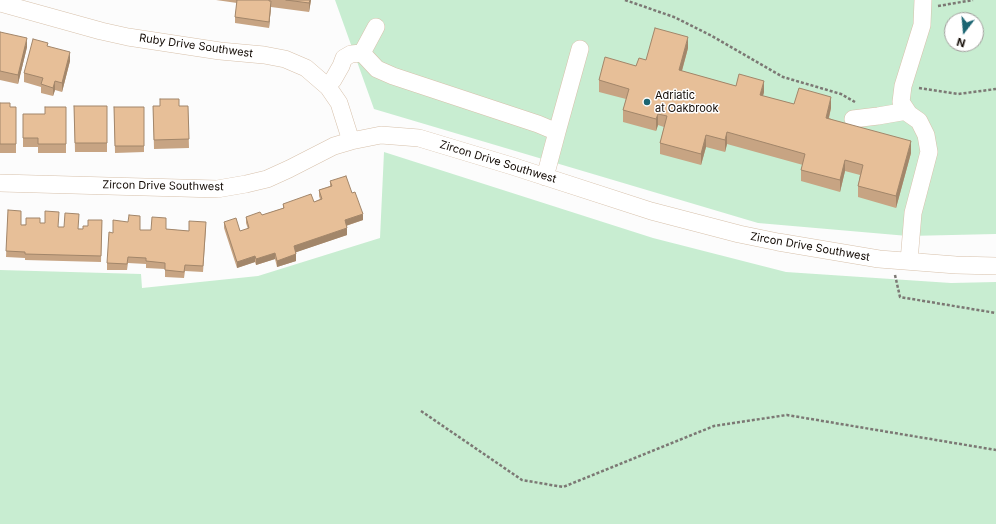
<!DOCTYPE html>
<style>
body{margin:0}
#map{position:relative;width:996px;height:524px;overflow:hidden;background:#fcfcfc;font-family:Inter,sans-serif}
canvas{display:block}
.north{position:absolute;left:944px;top:12px;width:40px;height:40px;box-sizing:border-box;background:#fff;border:1px solid #a09d9b;border-radius:50%;rotate:196deg;font-size:11px;font-weight:700;line-height:16px;text-align:center;color:#120a04}
.north::after{content:'';display:block;margin:auto;width:14px;height:18px;background:#1b6572;clip-path:polygon(50% 0,100% 100%,50% 72%,0 100%)}
</style>
<div id="map">
<canvas width="996" height="524"></canvas>
<div class="north">N</div>
</div>
<script>
const context = document.querySelector('canvas').getContext('2d');
context.lineJoin = 'round';
function paint(path, color) {
  context.fillStyle = color;
  context.fill(path, 'evenodd');
}
function toPath(rows) {
  const path = new Path2D();
  for (const r of rows) {
    path.moveTo(r[0], r[1]);
    for (let i = 2; i < r.length; i += 2) path.lineTo(r[i], r[i + 1]);
  }
  return path;
}
function strokePath(path, color, width, dash) {
  context.strokeStyle = color;
  context.lineWidth = width;
  context.lineCap = dash ? 'butt' : 'round';
  context.setLineDash(dash || []);
  context.stroke(path);
}
function drawText(font, color, halo, rows, align = 'center') {
  context.font = font + ' Inter,sans-serif';
  context.lineWidth = 3;
  context.setLineDash([]);
  context.textBaseline = 'middle';
  context.strokeStyle = halo;
  context.fillStyle = color;
  for (const [text, x, y, turn = 0] of rows) {
    context.save();
    context.translate(x, y);
    context.rotate((+turn || 0) * Math.PI / 180);
    context.textAlign = isNaN(turn) ? turn : align;
    if (halo) context.strokeText(text, 0, 0);
    context.fillText(text, 0, 0);
    context.restore();
  }
}
const green = toPath([
 [335,0,996,0,996,234,908,236,758,223,374,109],
 [952,20,976,20,976,44,952,44],
 [384,152,653,238,786,272,951,283,996,282,996,524,0,524,0,270,141,274,142,288,258,276,380,238]
]);
const path = toPath([
 [625,0,674,17,712,36,783,77,841,94,855,102],
 [938,6,973,0],
 [919,88,958,94,996,89],
 [895,275,900,297,996,313],
 [421,411,522,480,563,487,714,426,787,415,996,450]
]);
const minor = toPath([
 [0,3,101,31,128,37,220,51,264,55,285,59,306,68,328,87,339,103,351,141],
 [362,53,376,27],
 [326,85,333,80,341,66,344,58,351,54,362,53,377,69,393,76,538,124,557,132,545,177],
 [853,119,878,116,907,111],
 [557,132,580,49],
 [0,183,217,189,246,184,267,179,289,169,334,146,351,141,381,135,419,138,512,166,651,211,739,234,778,242,879,259,956,265,996,266],
 [909,261,913,213,929,152,926,135,919,121,909,114,901,102,903,86,922,25,923,0]
]);
const wall = toPath([
 [216,0,311,0,309,12,271,7,269,28,235,23,235,17,237,3],
 [0,32,27,47,18,84,0,80],
 [48,46,70,61,62,92,55,90,53,96,41,93,41,87,24,82,24,73],
 [688,48,682,71,736,86,764,92,763,96,794,104,831,108,829,118,911,153,896,208,858,197,858,186,860,175,845,171,840,192,801,181,801,170,803,165,727,144,725,152,706,147,701,165,660,154,660,143,664,127,658,125,656,131,623,122,623,110,626,99,599,92,599,80,636,66,646,60],
 [0,103,10,107,16,107,16,153,0,153],
 [74,106,107,106,107,152,75,152],
 [153,106,188,106,189,148,154,149],
 [66,107,66,153,38,153,38,147,23,147,23,114,45,114],
 [114,107,144,107,144,152,115,153],
 [330,181,352,193,363,220,346,226,347,235,296,252,296,261,277,267,275,259,256,265,255,262,237,268,224,228,224,222,240,231,248,229,246,223,246,217,262,215,283,208,283,204,314,202,320,199,319,196,319,190,330,186],
 [8,210,21,225,40,223,59,227,83,229,88,226,102,220,101,262,25,260,25,258,6,257],
 [206,228,203,272,185,271,184,278,165,277,165,269,146,268,146,264,128,263,127,270,107,270,107,263,113,233,140,230,151,230,166,229,189,231]
]);
const shadedWall = toPath([
 [310,0,311,0,309,12,309,3],
 [271,1,271,7,269,28,269,22],
 [688,37,688,48,679,81,679,70],
 [27,38,27,47,18,84,18,75],
 [70,52,70,61,62,92,62,83],
 [55,81,55,90,53,96,53,88],
 [764,81,764,92,760,106,760,95],
 [831,97,831,108,826,129,826,118],
 [658,114,658,125,656,131,656,119],
 [727,132,727,144,725,152,725,140],
 [706,135,706,147,701,165,701,154],
 [911,141,911,153,896,208,896,196],
 [845,160,845,171,840,192,840,180],
 [363,214,363,220,345,226,345,220],
 [347,228,347,235,294,253,294,246],
 [275,253,275,259,256,265,256,259],
 [296,254,296,261,277,267,277,261],
 [255,256,255,262,237,268,237,262]
]);
const building = toPath([
 [237,0,269,0,269,1,271,1,269,22,235,17,237,0],
 [286,0,310,0,309,3,286,0],
 [655,28,688,37,679,70,736,86,739,74,764,81,760,95,794,104,799,88,831,97,826,118,911,141,896,196,858,186,863,165,845,160,840,180,801,170,805,154,727,132,725,140,706,135,701,154,660,143,667,116,658,114,656,119,623,110,629,89,599,80,605,57,636,66,639,58,646,60,655,28],
 [0,32,27,38,18,75,0,71,0,32],
 [33,39,48,43,47,46,70,52,62,83,55,81,53,88,41,84,43,78,24,73,33,39],
 [160,99,179,99,179,106,188,106,189,139,154,140,153,106,160,106,160,99],
 [0,103,10,103,10,107,16,107,16,144,0,144,0,103],
 [74,106,107,106,107,143,75,143,74,106],
 [45,107,66,107,66,144,38,144,38,138,23,138,23,114,45,114,45,107],
 [114,107,144,107,144,146,115,146,114,107],
 [346,176,352,193,355,192,363,214,345,220,347,228,294,246,296,254,277,261,275,253,256,259,255,256,237,262,224,222,236,218,240,231,249,228,246,217,260,212,262,215,284,208,283,204,311,194,314,202,322,199,319,190,332,186,330,181,346,176],
 [8,210,21,211,21,225,26,225,26,218,40,218,40,223,45,223,45,211,59,212,58,227,64,227,65,213,79,214,78,229,83,229,83,226,88,226,88,220,102,220,101,256,25,254,25,252,6,251,8,210],
 [129,215,140,216,140,230,151,230,152,217,166,218,166,229,189,231,189,221,206,222,203,266,185,265,184,272,165,270,165,263,146,261,146,258,128,257,127,264,107,263,109,232,113,233,113,220,128,222,129,215]
]);
const markers = [
 [647,102,4,"#1b6572"]
];
const streetNames = [
 ["Ruby Drive Southwest",196,46,8],
 ["Zircon Drive Southwest",498,162,17],
 ["Zircon Drive Southwest",163,186,1],
 ["Zircon Drive Southwest",810,247,10]
];
const poiNames = [
 ["Adriatic",655,96],
 ["at Oakbrook",655,109]
];
paint(green, '#c8edd1');
strokePath(minor, '#d7c1ab', 18);
strokePath(path, '#7c7874', 2.5, [3, 2]);
strokePath(minor, '#fff', 17);
paint(wall, '#c7a483');
paint(shadedWall, '#a2866a');
paint(building, '#e7bf98');
strokePath(building, '#a2866a', 1);
for (const [x, y, r, color] of markers) {
  const dot = new Path2D();
  dot.arc(x, y, r, 0, 2 * Math.PI);
  context.fillStyle = color;
  context.fill(dot);
  strokePath(dot, '#fff', 1.5);
}
drawText('11px', '#120a04', '#fff', streetNames);
drawText('11px', '#120a04', '#fff', poiNames, 'left');
</script>
